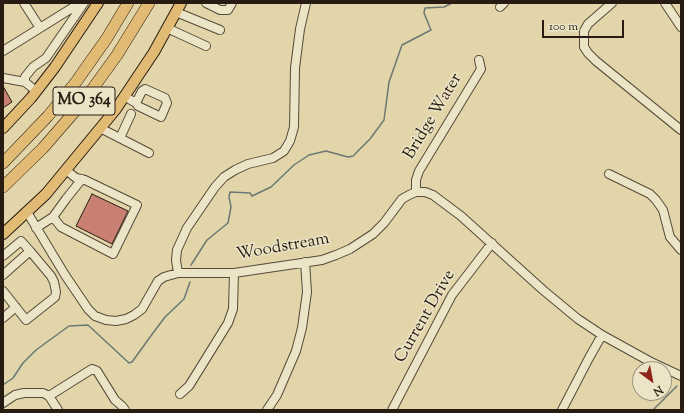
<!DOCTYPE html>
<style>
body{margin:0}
#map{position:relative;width:684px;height:413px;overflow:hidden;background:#e2d5a9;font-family:"Sorts Mill Goudy",serif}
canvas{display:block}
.frame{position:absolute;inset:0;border:4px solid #281c12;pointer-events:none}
.north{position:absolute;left:632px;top:361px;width:40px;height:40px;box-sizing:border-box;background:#ece4c7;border:1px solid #9e947f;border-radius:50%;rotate:148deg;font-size:11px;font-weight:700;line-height:16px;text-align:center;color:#281c12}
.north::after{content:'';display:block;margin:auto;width:14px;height:18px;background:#8f2418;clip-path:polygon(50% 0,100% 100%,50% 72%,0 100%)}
.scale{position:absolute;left:542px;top:20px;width:82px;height:18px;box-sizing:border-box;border:2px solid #281c12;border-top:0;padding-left:5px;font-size:12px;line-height:14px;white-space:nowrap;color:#281c12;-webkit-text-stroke:3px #ece4c7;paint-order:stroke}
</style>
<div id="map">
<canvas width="684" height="413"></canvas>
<div class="frame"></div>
<div class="north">N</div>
<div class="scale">100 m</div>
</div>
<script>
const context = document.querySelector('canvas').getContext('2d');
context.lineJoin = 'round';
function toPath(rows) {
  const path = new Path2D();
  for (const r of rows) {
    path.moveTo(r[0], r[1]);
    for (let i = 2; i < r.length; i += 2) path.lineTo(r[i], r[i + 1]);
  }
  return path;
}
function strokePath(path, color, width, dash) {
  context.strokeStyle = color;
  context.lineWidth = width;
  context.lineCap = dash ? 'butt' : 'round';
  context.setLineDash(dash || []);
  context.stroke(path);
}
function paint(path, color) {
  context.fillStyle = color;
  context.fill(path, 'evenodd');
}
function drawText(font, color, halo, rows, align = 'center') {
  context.font = font + ' "Sorts Mill Goudy",serif';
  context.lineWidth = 3;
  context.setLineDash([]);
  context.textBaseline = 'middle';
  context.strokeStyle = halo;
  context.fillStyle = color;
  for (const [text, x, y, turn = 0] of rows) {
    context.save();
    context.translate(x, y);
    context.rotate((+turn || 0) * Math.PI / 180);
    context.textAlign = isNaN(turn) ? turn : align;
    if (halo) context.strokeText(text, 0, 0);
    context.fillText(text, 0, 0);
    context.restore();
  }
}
const stream = toPath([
 [191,265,207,240,228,223,231,207,229,197,230,192,250,193,252,196,271,187,294,165,309,155,326,151,348,157,353,156,370,139,384,120,389,82,402,45,431,30,424,13,425,8,444,7,452,3],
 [3,385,13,378,23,363,36,350,69,326,88,325,129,363,132,362,153,333,165,317,184,299,190,282],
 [653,410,677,386]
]);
const building = toPath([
 [3,86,12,102,3,108,3,86],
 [92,194,128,211,112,244,76,226,92,194]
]);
const minor = toPath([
 [206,3,220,10,228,10,232,3],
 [612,3,588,24,584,31,584,47,588,53,596,61,681,130],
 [665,3,681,27],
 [500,7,504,3],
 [176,12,220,30],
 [40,28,80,3],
 [167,28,206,46],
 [3,51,40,28,24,3],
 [3,78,25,82],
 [36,91,25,82,25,77,33,67,46,58,84,3],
 [124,96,136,103,138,106,161,117,167,103,165,98,145,89,142,91,136,103],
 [100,128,149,153],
 [120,138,131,114],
 [609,174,650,194,656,200,663,210,670,237,681,250],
 [416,192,416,180,419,171,481,69,479,60],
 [27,212,65,275,88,309,95,316,106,320,116,321,126,319,134,315,142,309,158,281,164,277,178,273,234,273,322,260,336,255,350,249,373,234,384,223,402,199,409,195,416,192,425,192,433,195,461,216,543,290,578,319,602,335,649,361,681,376],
 [53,217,66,199,82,179],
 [36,228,53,217,61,227,113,254,137,205,85,180,76,178,66,170],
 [3,256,21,241,30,251],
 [178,273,176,260,177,250,187,228,215,187,224,177,235,170,248,164,273,158,284,151,290,141,294,127,295,68,300,29,306,3],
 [3,275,30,251,51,276,54,282,56,292,55,297,26,320,3,291],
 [3,318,16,307],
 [180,394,189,386,228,323,233,309,234,273],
 [49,396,58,410],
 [3,403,15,395,24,393,43,393,49,396,92,369,97,371,115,400,122,406,125,410],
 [267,410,277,395,296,351,302,328,307,292,305,262],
 [392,410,452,295,492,243],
 [562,410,589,358,602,335]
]);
const major = toPath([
 [3,128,31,98,55,67,98,3],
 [3,234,46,194,116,109,154,52,181,3]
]);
const highway = toPath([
 [3,163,48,116,76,82,107,38,128,3],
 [3,187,43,148,83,102,117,55,149,3]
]);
const shields = [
 [84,101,62]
];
const shieldNames = [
 ["MO 364",84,101]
];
const streetNames = [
 ["Bridge Water",434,117,-59],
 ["Woodstream",283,248,-10],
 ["Current Drive",426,317,-60]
];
strokePath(stream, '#6c7873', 1.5);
paint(building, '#c98073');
strokePath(building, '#281c12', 1);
strokePath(minor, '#564a38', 10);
strokePath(major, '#281c12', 12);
strokePath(highway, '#281c12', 12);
strokePath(minor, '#ece4c7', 8);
strokePath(major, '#e1ba74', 10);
strokePath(highway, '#e1ba74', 11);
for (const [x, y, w] of shields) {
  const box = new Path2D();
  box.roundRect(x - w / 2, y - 14, w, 28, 3);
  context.fillStyle = '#ece4c7';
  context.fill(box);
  strokePath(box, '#281c12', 1);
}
drawText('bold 16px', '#281c12', null, shieldNames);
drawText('17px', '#281c12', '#ece4c7', streetNames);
</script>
